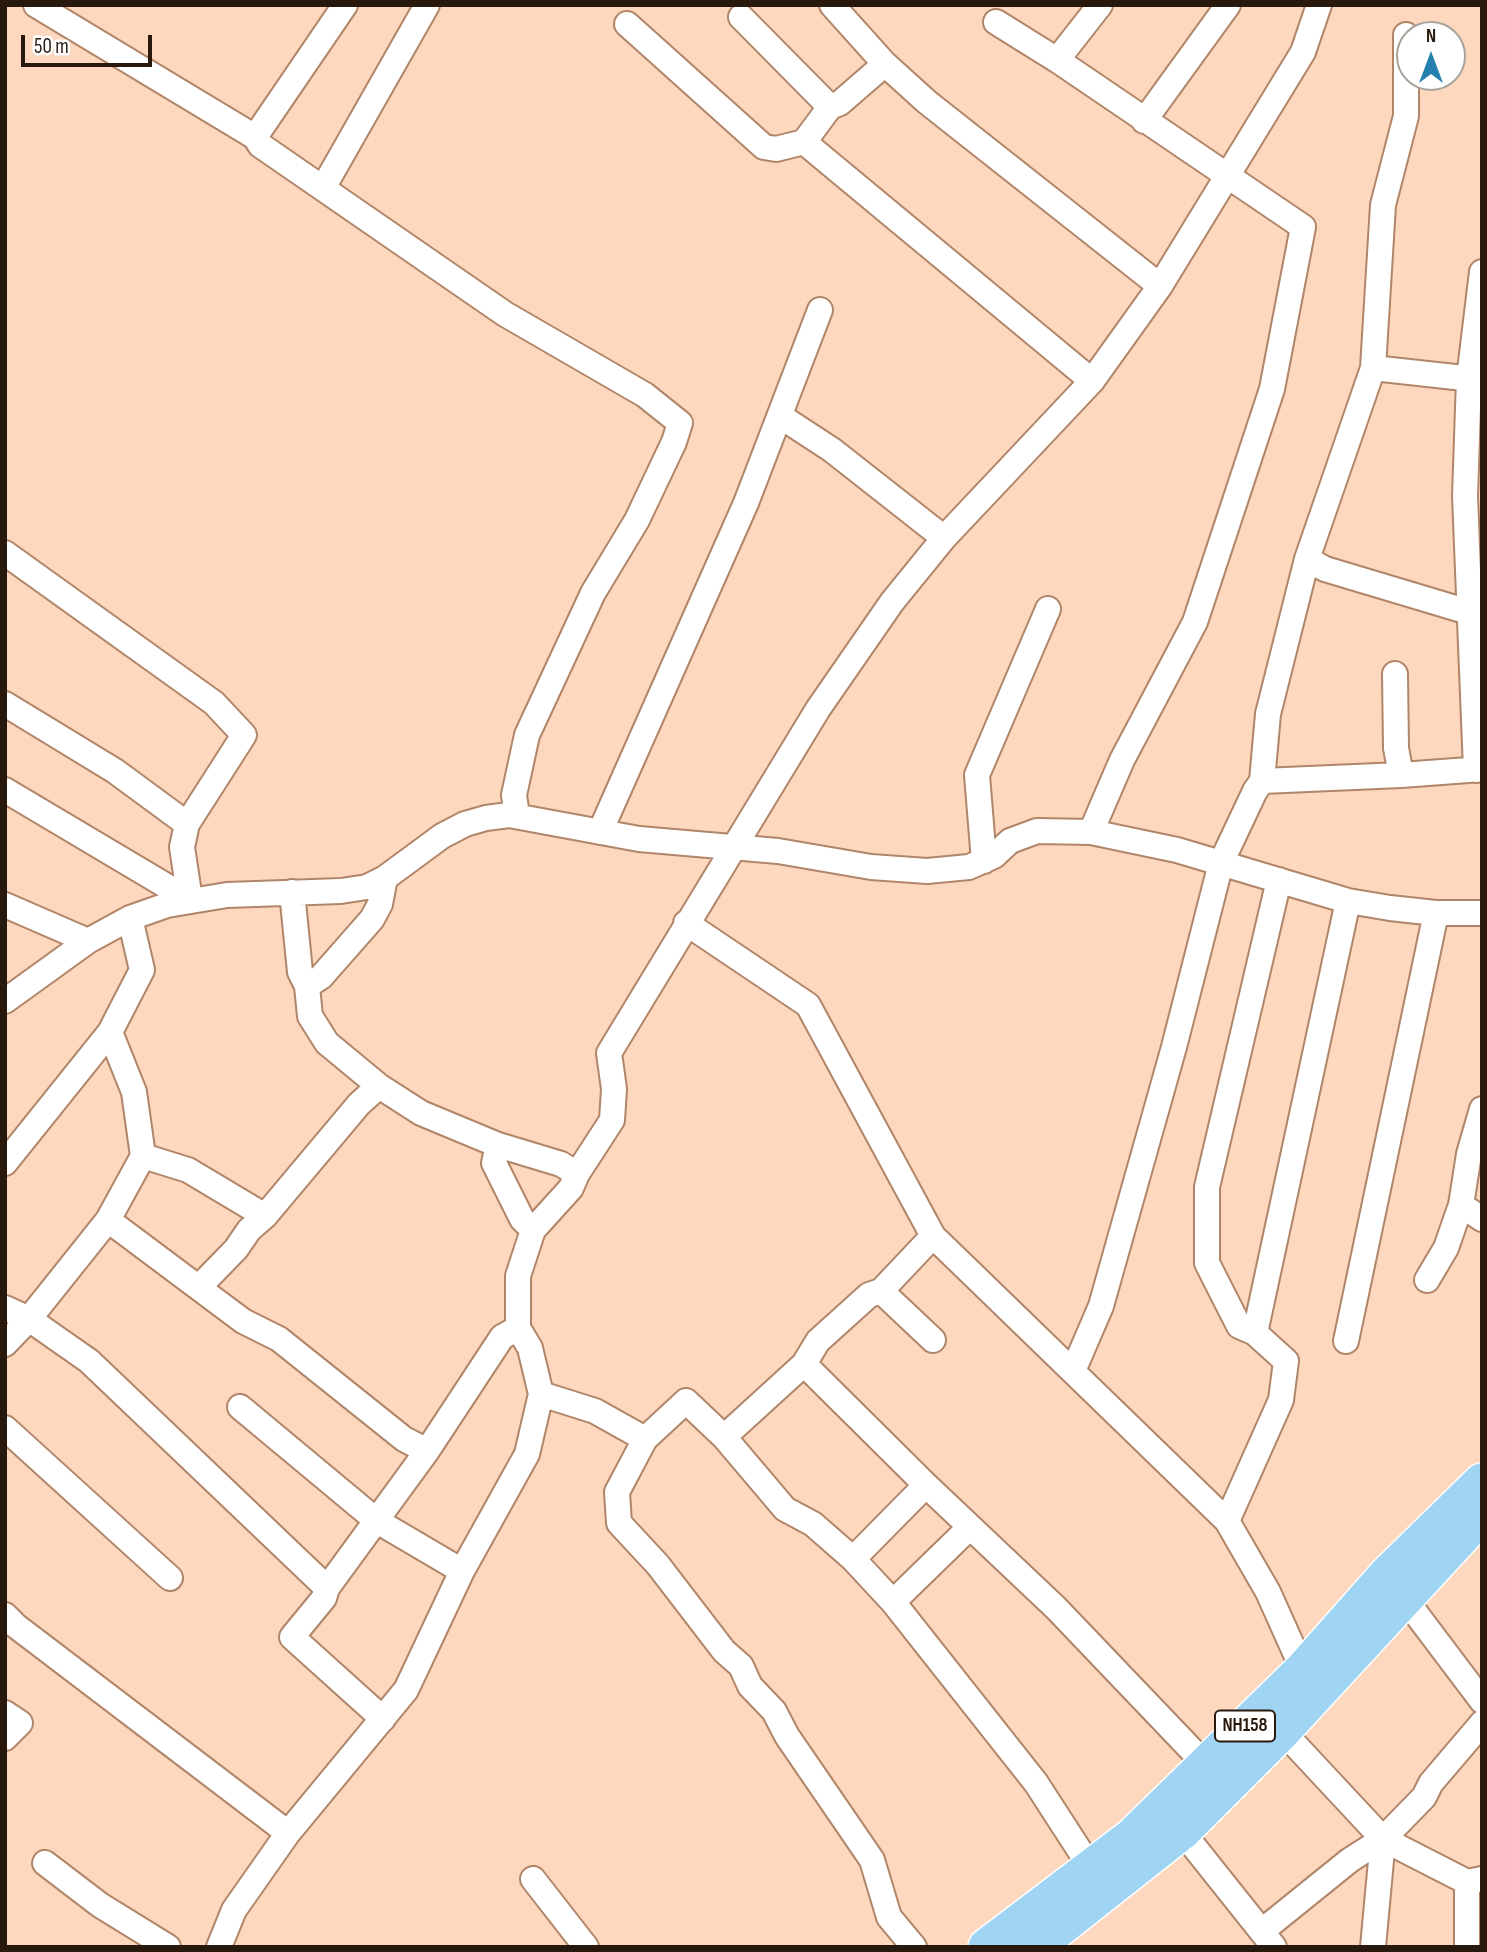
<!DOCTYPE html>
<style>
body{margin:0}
#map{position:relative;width:1487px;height:1952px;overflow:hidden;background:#fdd7be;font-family:"Sofia Sans Condensed",sans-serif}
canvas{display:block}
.frame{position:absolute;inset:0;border:7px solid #29190d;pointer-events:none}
.north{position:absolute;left:1396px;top:21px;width:70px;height:70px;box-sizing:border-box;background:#fff;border:2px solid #a9a39e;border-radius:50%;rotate:0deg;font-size:19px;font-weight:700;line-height:28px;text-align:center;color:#29190d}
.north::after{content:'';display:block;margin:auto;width:24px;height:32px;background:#2481ae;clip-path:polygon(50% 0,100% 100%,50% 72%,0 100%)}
.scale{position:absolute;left:21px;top:35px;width:131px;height:32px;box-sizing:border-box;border:4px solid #29190d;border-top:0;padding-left:9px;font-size:21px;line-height:24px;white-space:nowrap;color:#29190d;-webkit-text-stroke:5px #fff;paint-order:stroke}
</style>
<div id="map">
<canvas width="1487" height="1952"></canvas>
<div class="frame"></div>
<div class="north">N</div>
<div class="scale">50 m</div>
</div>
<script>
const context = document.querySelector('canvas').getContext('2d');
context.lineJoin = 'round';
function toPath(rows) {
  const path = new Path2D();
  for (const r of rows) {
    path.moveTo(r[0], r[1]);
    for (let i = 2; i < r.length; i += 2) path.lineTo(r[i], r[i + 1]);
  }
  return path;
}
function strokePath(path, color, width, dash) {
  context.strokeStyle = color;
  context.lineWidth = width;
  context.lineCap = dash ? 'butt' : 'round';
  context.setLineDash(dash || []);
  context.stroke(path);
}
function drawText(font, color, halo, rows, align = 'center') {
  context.font = font + ' "Sofia Sans Condensed",sans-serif';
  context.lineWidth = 6;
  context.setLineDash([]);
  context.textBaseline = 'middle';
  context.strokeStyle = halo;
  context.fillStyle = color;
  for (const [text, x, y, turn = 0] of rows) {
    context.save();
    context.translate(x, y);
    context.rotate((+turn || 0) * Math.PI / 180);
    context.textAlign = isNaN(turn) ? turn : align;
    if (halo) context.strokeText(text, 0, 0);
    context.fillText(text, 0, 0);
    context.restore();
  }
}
const minor = toPath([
 [36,5,255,137,260,145,505,314,645,395,680,423,674,442,637,520,593,593,527,735,514,795,517,816],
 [832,5,885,64,927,102,1160,286],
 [741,17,830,107],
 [996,22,1057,60,1303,227,1272,389,1195,622,1122,760,1091,832],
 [627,24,764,147,776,149,804,142,830,107,840,103,885,64],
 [1057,60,1100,5],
 [1144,121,1228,5],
 [255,137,345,5],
 [804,142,1092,381],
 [323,188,427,5],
 [1373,368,1482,380],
 [780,416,832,450,944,538],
 [5,553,214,703,244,735,187,824,182,847,190,900],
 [1307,559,1325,569,1482,616],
 [1395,674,1396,748,1401,775],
 [5,704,115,771,187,824],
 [1476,770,1465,496,1469,379,1482,272],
 [1262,781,1401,775,1482,769],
 [5,790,190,900],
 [600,832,746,503,820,310],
 [984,861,977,775,1048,609],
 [292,892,300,972,307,986,310,1016,327,1043,379,1086,421,1113,498,1145,561,1164,577,1174],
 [5,905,88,941],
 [686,923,808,1005,933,1236,1227,1521,1268,1592,1303,1670],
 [307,986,321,977,372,919,380,904,385,878],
 [5,1001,88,941,130,918,167,905,227,895,341,891,367,887,385,878,442,836,465,824,486,818,509,815,639,839,778,851,871,867,927,871,969,867,994,856,1010,841,1037,831,1091,832,1177,850,1348,901,1390,908,1436,913,1482,913],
 [498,1145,494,1163,522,1219,533,1230],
 [143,1156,188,1170,265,1216],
 [5,1163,110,1032,142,970,130,918],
 [1461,1205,1482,1219],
 [108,1220,243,1321,279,1339,404,1439,427,1451],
 [1427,1280,1446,1248,1461,1205,1469,1154,1482,1109],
 [199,1287,236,1249,249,1230,265,1216,359,1104,379,1086],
 [881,1291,933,1340],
 [5,1308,29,1319,89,1361,327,1588],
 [1255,1333,1348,901],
 [1346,1341,1436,913],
 [5,1344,29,1319,108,1220,143,1156,134,1092,110,1032],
 [804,1364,926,1485],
 [1073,1371,1101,1306,1174,1047,1221,863,1255,791,1262,781,1268,714,1307,559,1373,368,1383,205,1406,116,1406,35],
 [541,1394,595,1411,645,1439],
 [5,1428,170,1578],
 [724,1437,804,1364,818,1341,869,1295,881,1291,933,1236],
 [1227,1521,1281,1400,1286,1361,1255,1333,1239,1326,1207,1263,1207,1187,1279,880],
 [853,1559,813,1524,785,1509,724,1437,686,1401,645,1439,617,1492,619,1523,658,1565,724,1651,741,1666,750,1686,774,1711,787,1736,872,1860,889,1917,914,1947],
 [462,1571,527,1454,541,1394,530,1348,518,1328,518,1276,533,1230,571,1188,577,1174,612,1120,614,1089,609,1053,818,709,892,602,944,538,1092,381,1160,286,1303,52,1319,5],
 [1396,1587,1482,1701],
 [893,1602,969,1528],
 [5,1615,16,1626,288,1833],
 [5,1713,20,1723,5,1738],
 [383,1719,292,1637,324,1598,327,1588,427,1451,502,1337,518,1328],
 [1272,1720,1383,1839,1467,1882,1482,1879],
 [1172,1819,1274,1947],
 [45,1863,100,1905,168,1947],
 [1091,1868,1036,1783,893,1602,853,1559,926,1485,1056,1608,1206,1765],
 [533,1879,586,1947],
 [1467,1882,1467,1947],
 [1262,1931,1350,1860,1383,1839,1424,1797,1431,1783,1482,1723],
 [219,1947,234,1910,288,1833,406,1690,462,1571,377,1521,240,1407],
 [1373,1947,1383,1839]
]);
const highway = toPath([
 [987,1947,1132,1837,1303,1670,1387,1575,1482,1482],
 [1035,1947,1182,1831,1282,1731,1473,1524]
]);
const shields = [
 [1245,1726,60]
];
const shieldNames = [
 ["NH158",1245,1726]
];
strokePath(minor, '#b18568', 28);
strokePath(highway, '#fff', 40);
strokePath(minor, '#fff', 24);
strokePath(highway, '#a0d4f3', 37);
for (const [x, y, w] of shields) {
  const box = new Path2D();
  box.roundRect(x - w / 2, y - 15.5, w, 31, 5);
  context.fillStyle = '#fff';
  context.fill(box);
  strokePath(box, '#29190d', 2);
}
drawText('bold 19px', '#29190d', null, shieldNames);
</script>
